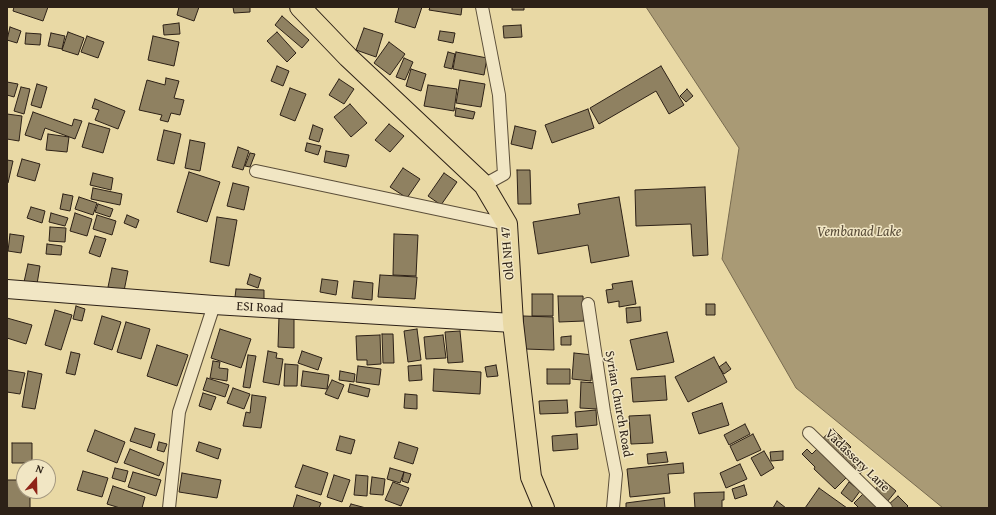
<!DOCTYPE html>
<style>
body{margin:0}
#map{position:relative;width:996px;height:515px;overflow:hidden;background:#e9d9a5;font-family:"Gentium Book Plus",serif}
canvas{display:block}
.frame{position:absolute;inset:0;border:8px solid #2d2117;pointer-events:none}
.north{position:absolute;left:16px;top:459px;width:40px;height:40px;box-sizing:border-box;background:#f1e6c4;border:1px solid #a3977f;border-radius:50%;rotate:20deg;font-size:11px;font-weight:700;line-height:16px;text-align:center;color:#2d2117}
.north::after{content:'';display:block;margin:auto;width:14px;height:18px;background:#8f2418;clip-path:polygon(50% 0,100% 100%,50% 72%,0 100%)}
</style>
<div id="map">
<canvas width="996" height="515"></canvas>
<div class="frame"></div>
<div class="north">N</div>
</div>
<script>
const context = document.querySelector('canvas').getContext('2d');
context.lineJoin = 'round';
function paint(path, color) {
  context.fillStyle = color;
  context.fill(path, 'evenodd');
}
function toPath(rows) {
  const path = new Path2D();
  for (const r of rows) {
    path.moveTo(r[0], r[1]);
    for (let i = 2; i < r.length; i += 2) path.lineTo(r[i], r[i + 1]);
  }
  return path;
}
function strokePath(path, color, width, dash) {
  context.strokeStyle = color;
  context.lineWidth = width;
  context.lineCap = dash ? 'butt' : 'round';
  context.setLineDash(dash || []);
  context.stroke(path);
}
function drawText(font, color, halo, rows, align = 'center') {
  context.font = font + ' "Gentium Book Plus",serif';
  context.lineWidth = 3;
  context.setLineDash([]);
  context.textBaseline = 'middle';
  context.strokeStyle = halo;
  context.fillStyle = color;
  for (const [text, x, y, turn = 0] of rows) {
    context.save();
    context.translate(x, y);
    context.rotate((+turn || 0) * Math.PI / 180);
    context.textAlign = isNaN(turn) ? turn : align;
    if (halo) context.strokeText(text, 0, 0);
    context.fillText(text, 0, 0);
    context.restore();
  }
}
const water = toPath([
 [646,7,989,7,989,508,943,508,796,388,722,259,739,148,646,7]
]);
const building = toPath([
 [14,7,48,7,43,21,13,11,14,7],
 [179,7,199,7,194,21,177,15,179,7],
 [233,7,250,7,250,12,234,13,233,7],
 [399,7,422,7,415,28,395,22,399,7],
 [430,7,462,7,461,15,429,10,430,7],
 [512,7,524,7,524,10,512,10,512,7],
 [282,16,309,40,302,48,275,25,282,16],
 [179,23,180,34,164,35,163,25,179,23],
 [521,25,522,37,504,38,503,26,521,25],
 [10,27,21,31,17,43,7,40,10,27],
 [364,28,383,34,376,57,356,50,364,28],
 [440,31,455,33,453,43,438,40,440,31],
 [68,32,84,38,78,55,62,50,68,32],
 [277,32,296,53,287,62,267,41,277,32],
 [26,33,41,34,40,45,25,44,26,33],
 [51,33,65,36,62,49,48,46,51,33],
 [87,36,104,42,98,58,81,52,87,36],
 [153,36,179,42,174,66,148,60,153,36],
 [389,42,405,54,390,75,374,63,389,42],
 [448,52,455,54,452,69,444,67,448,52],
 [456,52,487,58,484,75,453,69,456,52],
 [404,58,413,62,405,80,396,77,404,58],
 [277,66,289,71,283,86,271,81,277,66],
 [661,66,684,105,669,114,656,91,599,124,590,108,661,66],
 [411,69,426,74,421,91,406,86,411,69],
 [166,78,179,81,174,98,184,100,180,115,171,113,168,122,160,120,162,115,139,110,147,80,165,85,166,78],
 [339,79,354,89,344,104,329,95,339,79],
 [460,80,485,84,481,107,456,103,460,80],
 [7,82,18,84,14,97,7,95,7,82],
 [37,84,47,87,41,108,31,105,37,84],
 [428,85,457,89,454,111,424,106,428,85],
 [21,87,30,89,24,114,14,111,21,87],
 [290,88,306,94,295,121,280,115,290,88],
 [687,89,693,96,686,102,680,96,687,89],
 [95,99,125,111,118,129,95,120,99,110,92,108,95,99],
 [350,104,367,123,351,137,334,117,350,104],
 [456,108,475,112,473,119,455,116,456,108],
 [588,109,594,128,552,143,545,125,588,109],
 [33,112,72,126,74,119,82,121,75,139,45,128,41,140,25,135,33,112],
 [7,114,22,116,19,141,7,139,7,114],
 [89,123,110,129,103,153,82,147,89,123],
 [389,124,404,136,390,152,375,140,389,124],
 [313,125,323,129,319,142,309,139,313,125],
 [515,126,536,131,532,149,511,144,515,126],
 [164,130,181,134,174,164,157,160,164,130],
 [48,134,69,137,67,152,46,150,48,134],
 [190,140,205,143,200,171,185,168,190,140],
 [307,143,321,146,318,155,305,151,307,143],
 [238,147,249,151,243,170,232,167,238,147],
 [326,151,349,155,346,167,324,162,326,151],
 [250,153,255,154,250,167,245,166,250,153],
 [22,159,40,164,35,181,17,176,22,159],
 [7,160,13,161,8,183,7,183,7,160],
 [403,168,420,179,407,198,390,187,403,168],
 [517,170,530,170,531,204,518,204,517,170],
 [189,172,220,182,207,222,177,212,189,172],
 [93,173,113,178,111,190,90,185,93,173],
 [444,173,457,182,441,205,428,196,444,173],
 [233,183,249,187,244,210,227,206,233,183],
 [705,187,708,255,693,256,691,224,636,226,635,190,705,187],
 [93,188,122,194,120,205,91,199,93,188],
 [63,194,73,196,70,211,60,209,63,194],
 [79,197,97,203,93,215,75,209,79,197],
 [619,197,629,256,591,263,588,245,538,254,533,222,580,214,578,204,619,197],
 [98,204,113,209,110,217,95,212,98,204],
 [31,207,45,211,42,223,27,218,31,207],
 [51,213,68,218,65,226,49,222,51,213],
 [75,213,92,219,87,236,70,231,75,213],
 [97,215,116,221,112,235,93,229,97,215],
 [127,215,139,220,136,228,124,223,127,215],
 [217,217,237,220,229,266,210,262,217,217],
 [50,227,66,228,65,242,49,241,50,227],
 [10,234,24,236,21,253,8,251,10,234],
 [394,234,418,235,416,276,393,275,394,234],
 [95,236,106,239,100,257,89,253,95,236],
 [47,244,62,246,61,255,46,254,47,244],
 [28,264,40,266,37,284,24,282,28,264],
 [112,268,128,271,124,291,108,287,112,268],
 [250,274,261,278,258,288,247,284,250,274],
 [380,275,417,277,415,299,378,297,380,275],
 [322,279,338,281,336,295,320,292,322,279],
 [354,281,373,283,372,300,352,298,354,281],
 [632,281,636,304,619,307,619,301,608,303,606,290,613,289,612,284,632,281],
 [236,289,264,290,264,299,235,297,236,289],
 [532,294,553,294,553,316,532,316,532,294],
 [558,296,583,296,584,321,559,322,558,296],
 [706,304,715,304,715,315,706,315,706,304],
 [76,306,85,309,82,321,73,319,76,306],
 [640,307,641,321,627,323,626,308,640,307],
 [55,310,72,315,61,350,45,345,55,310],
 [102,316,121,322,112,350,94,344,102,316],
 [279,316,294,317,294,348,278,347,279,316],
 [523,316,553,317,554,350,525,349,523,316],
 [7,318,32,325,26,344,7,338,7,318],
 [126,322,150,329,141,359,117,352,126,322],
 [220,329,251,339,241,368,211,358,220,329],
 [417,329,421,360,408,362,404,331,417,329],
 [460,331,463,362,448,363,445,332,460,331],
 [667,332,674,362,637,370,630,340,667,332],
 [382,334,393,334,394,363,383,363,382,334],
 [380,335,381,364,367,365,367,360,357,360,356,336,380,335],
 [443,335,446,358,426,359,424,337,443,335],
 [571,336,571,345,561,345,561,337,571,336],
 [157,345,188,355,177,386,147,376,157,345],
 [268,351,277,353,276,358,283,359,279,385,263,382,268,351],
 [302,351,322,358,318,370,298,363,302,351],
 [71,352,80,354,75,375,66,373,71,352],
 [574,353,593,355,591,381,572,379,574,353],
 [248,355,256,356,250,388,243,387,248,355],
 [714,357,727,382,688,402,675,377,714,357],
 [213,361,220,362,219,368,228,369,227,381,210,378,213,361],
 [726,362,731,369,724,374,719,367,726,362],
 [285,364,298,365,297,386,284,386,285,364],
 [421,365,422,380,409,381,408,366,421,365],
 [496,365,498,376,487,377,485,367,496,365],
 [358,366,381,369,379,385,356,382,358,366],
 [434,369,481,372,480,394,433,391,434,369],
 [547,369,570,369,570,384,547,384,547,369],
 [7,370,25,373,20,394,7,392,7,370],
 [28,371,42,374,35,409,22,407,28,371],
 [303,371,329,375,327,389,301,386,303,371],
 [340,371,355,374,354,382,339,380,340,371],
 [665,376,667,400,633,402,631,378,665,376],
 [207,378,229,385,225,397,203,390,207,378],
 [332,380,344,385,338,399,325,394,332,380],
 [581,382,598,383,597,409,580,408,581,382],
 [350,384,370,389,368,397,348,392,350,384],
 [233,388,250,394,244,409,227,403,233,388],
 [203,393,216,397,211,410,199,406,203,393],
 [405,394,417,395,417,409,404,408,405,394],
 [252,395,266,397,261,428,243,426,246,412,250,413,252,395],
 [567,400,568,413,540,414,539,401,567,400],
 [722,403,729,425,699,434,692,413,722,403],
 [596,410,597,425,576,427,575,412,596,410],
 [650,415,653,443,631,444,629,416,650,415],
 [745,424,750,434,729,445,724,435,745,424],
 [135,428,155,434,151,448,130,441,135,428],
 [833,429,851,447,838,459,820,441,833,429],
 [95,430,125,442,117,463,87,451,95,430],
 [577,434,578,449,553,451,552,436,577,434],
 [753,434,761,450,737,461,730,446,753,434],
 [340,436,355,440,351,454,336,450,340,436],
 [159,442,167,444,164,452,157,450,159,442],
 [199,442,221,449,218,459,196,451,199,442],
 [399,442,418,448,413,464,394,458,399,442],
 [12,443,32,443,32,463,12,463,12,443],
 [819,447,848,476,835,489,814,469,815,467,802,454,807,449,812,454,819,447],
 [130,449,164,463,159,476,124,463,130,449],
 [850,450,859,460,849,469,840,459,850,450],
 [764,451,774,468,761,476,751,458,764,451],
 [783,451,783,460,771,461,770,452,783,451],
 [666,452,668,462,648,464,647,454,666,452],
 [859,461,866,467,859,475,852,469,859,461],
 [683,463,684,473,668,474,670,493,630,497,627,469,683,463],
 [740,464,747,479,726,488,720,473,740,464],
 [303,465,328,473,321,495,295,487,303,465],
 [115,468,128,471,125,482,112,478,115,468],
 [390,468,404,472,400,483,387,479,390,468],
 [83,471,108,478,102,497,77,490,83,471],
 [133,472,161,480,156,496,128,487,133,472],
 [404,472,411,474,408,483,402,481,404,472],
 [182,473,221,480,217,498,179,492,182,473],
 [334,475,350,480,342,502,327,497,334,475],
 [356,475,368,476,367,496,354,495,356,475],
 [372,477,385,479,383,495,370,494,372,477],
 [7,480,24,480,24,491,30,491,30,508,7,508,7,480],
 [883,480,896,491,887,502,874,491,883,480],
 [393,482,409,488,401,506,385,500,393,482],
 [849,482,860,491,852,502,841,493,849,482],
 [744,485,747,495,735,499,732,489,744,485],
 [113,486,145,497,142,508,120,508,107,504,113,486],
 [819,488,847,508,805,508,819,488],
 [866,491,878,508,859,508,854,503,866,491],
 [724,492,724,500,722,500,722,508,695,508,694,493,724,492],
 [297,495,321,503,319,508,293,508,297,495],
 [898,496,908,506,906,508,891,508,888,505,898,496],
 [664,498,665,508,626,508,626,503,664,498],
 [777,501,786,508,773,508,777,501],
 [351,504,366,508,349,508,351,504]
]);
const minor = toPath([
 [482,7,499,95,504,174,484,185],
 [256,171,507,224],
 [588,304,604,412,616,474,613,508],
 [809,433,886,508],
 [169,508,179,412,214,305]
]);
const secondary = toPath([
 [7,289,214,305,513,323]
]);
const primary = toPath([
 [300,7,348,57,484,185,507,224,513,323,531,477,544,508]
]);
const streetNames = [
 ["Old NH 47",508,253,-95],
 ["ESI Road",260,308,3],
 ["Syrian Church Road",618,404,80],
 ["Vadassery Lane",857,461,44]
];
const waterNames = [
 ["Vembanad Lake",859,232]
];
paint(water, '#a99a75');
strokePath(water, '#776a4f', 1);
paint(building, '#8f8161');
strokePath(building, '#2d2117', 1);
strokePath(minor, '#5c4f3a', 14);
strokePath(secondary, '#2d2117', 20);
strokePath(primary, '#2d2117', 22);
strokePath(minor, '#f1e6c4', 12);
strokePath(secondary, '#f1e6c4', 18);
strokePath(primary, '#e9d9a5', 20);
drawText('13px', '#2d2117', '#f1e6c4', streetNames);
drawText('italic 14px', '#584b38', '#f1e6c4', waterNames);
</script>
